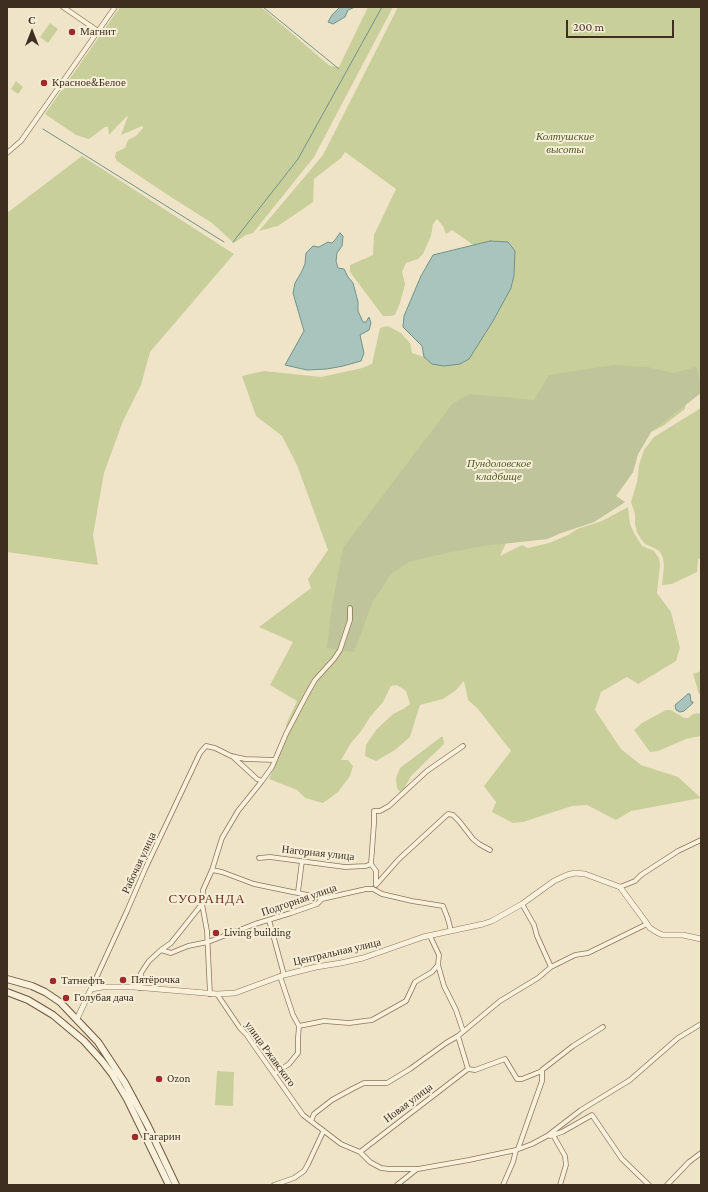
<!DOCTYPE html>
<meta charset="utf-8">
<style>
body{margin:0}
#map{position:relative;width:708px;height:1192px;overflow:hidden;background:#f0e4c8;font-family:"Crimson Pro",serif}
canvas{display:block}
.frame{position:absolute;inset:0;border:8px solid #3d2e20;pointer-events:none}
.north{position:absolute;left:12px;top:12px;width:40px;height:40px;-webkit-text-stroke:3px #f7eed8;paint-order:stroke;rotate:0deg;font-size:11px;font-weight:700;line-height:16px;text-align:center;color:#3d2e20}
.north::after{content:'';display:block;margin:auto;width:14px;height:18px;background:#3d2e20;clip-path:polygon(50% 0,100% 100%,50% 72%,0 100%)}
.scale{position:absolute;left:566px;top:20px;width:108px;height:18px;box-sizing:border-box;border:2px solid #3d2e20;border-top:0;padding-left:5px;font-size:12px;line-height:14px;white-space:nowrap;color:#3d2e20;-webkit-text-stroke:3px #f7eed8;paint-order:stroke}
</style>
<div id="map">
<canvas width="708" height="1192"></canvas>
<div class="frame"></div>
<div class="north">С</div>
<div class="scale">200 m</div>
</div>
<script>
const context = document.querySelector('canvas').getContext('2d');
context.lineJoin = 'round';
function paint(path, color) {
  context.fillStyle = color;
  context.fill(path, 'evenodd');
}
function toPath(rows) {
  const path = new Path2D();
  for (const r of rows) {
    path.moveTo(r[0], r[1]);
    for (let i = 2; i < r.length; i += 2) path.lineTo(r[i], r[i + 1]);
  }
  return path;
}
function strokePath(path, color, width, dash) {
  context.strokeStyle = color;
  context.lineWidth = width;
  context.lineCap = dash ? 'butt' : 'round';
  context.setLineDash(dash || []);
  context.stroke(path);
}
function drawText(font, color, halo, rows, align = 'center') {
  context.font = font + ' "Crimson Pro",serif';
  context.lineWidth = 4;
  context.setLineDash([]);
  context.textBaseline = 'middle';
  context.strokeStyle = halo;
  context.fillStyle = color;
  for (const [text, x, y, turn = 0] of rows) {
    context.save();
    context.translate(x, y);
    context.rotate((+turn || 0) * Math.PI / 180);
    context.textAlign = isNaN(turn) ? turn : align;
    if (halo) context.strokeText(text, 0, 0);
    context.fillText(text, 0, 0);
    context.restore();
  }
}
const green = toPath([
 [120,7,261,7,330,66,339,67,368,7,393,7,314,157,253,233,246,235,234,243,212,223,171,197,117,161,115,157,116,152,125,148,128,140,136,136,143,128,142,126,121,135,128,116,126,117,109,135,108,127,105,127,89,139,76,135,45,114],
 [398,7,701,7,701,381,688,386,685,409,663,426,651,432,638,454,633,472,616,496,625,502,594,522,561,533,547,539,506,543,500,556,522,545,528,548,549,543,568,535,577,529,602,521,628,507,630,524,634,533,642,546,654,551,659,558,660,565,657,593,671,612,680,648,676,661,638,684,627,677,601,692,595,710,621,749,641,765,678,777,701,798,631,811,616,820,587,805,572,806,523,822,513,823,492,812,496,802,484,786,511,751,478,709,468,700,464,681,455,691,443,699,420,705,410,737,395,750,376,761,365,756,366,745,376,730,393,714,403,709,410,704,406,691,397,685,391,686,383,702,370,717,362,730,351,743,341,760,348,760,353,766,350,776,338,792,323,803,305,798,297,790,269,779,287,736,286,725,297,701,270,685,293,642,259,627,311,588,308,579,328,550,297,465,282,436,256,416,242,376,264,371,321,377,362,368,372,364,380,328,388,326,401,333,410,343,412,353,424,357,432,364,514,275,515,273,511,272,452,230,446,234,443,226,437,219,433,224,431,236,423,254,418,259,406,263,402,272,405,284,400,303,395,315,390,316,383,316,350,272,350,265,373,255,374,235,396,189,345,152,341,158,314,179,313,202,278,226,259,231,323,155],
 [50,23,58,29,48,43,40,37],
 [16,81,23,87,18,94,11,89],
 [82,156,234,254,150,352,141,385,123,421,104,473,93,535,98,565,7,552,7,213],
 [701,408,701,558,698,559,697,572,672,584,662,585,664,566,663,558,660,552,656,549,645,544,641,539,637,532,635,524,635,514,631,502,637,482,639,465,644,450,654,437],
 [701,671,701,693,699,694,693,674],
 [666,710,671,710,684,718,688,718,693,714,701,713,701,736,686,739,658,751,650,752,634,730,642,723],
 [441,737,443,737,444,744,411,776,404,789,400,792,397,788,396,778,400,768],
 [217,1071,234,1072,233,1106,215,1105]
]);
const cemetery = toPath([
 [614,365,647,367,674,373,696,367,701,382,701,393,651,432,638,454,633,472,616,496,625,502,594,522,561,533,547,539,484,546,451,552,409,562,392,573,372,603,354,652,327,648,332,606,343,548,453,403,470,394,534,400,549,375]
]);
const water = toPath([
 [340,7,355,7,348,10,345,17,333,24,328,22,332,15,340,7],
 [340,233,343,236,342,246,337,253,336,261,338,268,344,269,348,277,353,283,358,302,358,311,363,322,366,322,369,317,371,323,369,330,360,335,364,353,361,361,343,366,327,369,307,370,285,365,304,331,293,293,295,283,301,273,305,264,306,253,313,246,319,247,328,242,332,243,335,240,340,233],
 [490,241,508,242,515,251,514,275,511,288,493,321,469,359,460,364,444,366,432,364,424,357,422,346,403,327,404,316,421,276,433,255,490,241],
 [688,694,690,694,691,702,693,702,693,703,684,711,680,712,676,710,675,705,688,694]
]);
const stream = toPath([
 [263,7,339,69],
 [43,129,224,242],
 [233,242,298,159,382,7]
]);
const minor = toPath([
 [63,7,98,31],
 [7,153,21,141,115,7],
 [232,756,257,779,262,781],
 [259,858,270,857,345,867,366,866,371,864,376,871,376,884],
 [371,864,374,823,374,811,380,811,389,806,427,771,463,746],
 [212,870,222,872,254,884,317,897,322,899],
 [376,885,399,859,448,814,453,815,459,821,473,839,479,844,490,850],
 [620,887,635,881,641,875,678,851,701,840],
 [298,892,302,861],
 [202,904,207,931,210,994],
 [522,904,534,925,537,936,551,967],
 [269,920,284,975],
 [161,950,171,953,188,946,208,942,255,924,291,913,317,904,322,899,366,889,373,889,382,894,412,901,443,906,448,919,451,931],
 [438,965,444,986,456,1010,463,1031],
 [140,988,141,973,149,961,161,950,171,943,202,904,203,890,212,870,222,838,238,811,262,781,272,767,286,734,307,694,315,680,334,659,340,650,350,620,350,608],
 [91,989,127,911,146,867,200,753,206,746,215,748,231,756,245,759,275,760],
 [217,994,240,1028,246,1034,255,1047,303,1115,341,1144,360,1152,370,1162,381,1168,389,1169,418,1169,469,1160,516,1150,532,1144,547,1136,581,1110,630,1080,678,1038,701,1024],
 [299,1026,324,1021,349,1023,372,1020,406,1001,415,982,432,972,438,965,439,955,430,936],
 [458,1036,468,1069,475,1070,505,1059,517,1079,522,1079,542,1071],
 [274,1074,289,1064,298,1053,298,1038,299,1026,293,1015,280,976],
 [311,1121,314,1114,332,1100,352,1089,364,1083,387,1083,410,1069,446,1043,458,1036,500,1001,538,978,551,967,575,955,588,953,647,924],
 [553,1135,565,1156,566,1165,560,1185],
 [550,1136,562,1132,592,1115,622,1159,649,1185],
 [518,1149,542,1081,542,1070,573,1046,603,1027],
 [360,1152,468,1069],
 [274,1185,294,1178,304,1171,308,1164,323,1132],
 [397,1185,417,1169],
 [503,1185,513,1162,516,1150],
 [667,1185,689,1162,701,1153]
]);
const tertiary = toPath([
 [77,1019,91,989,102,987,134,987,217,994,235,993,284,975,316,967,341,963,363,958,423,937,483,924,492,921,522,904,554,881,567,875,575,873,585,874,620,887,645,921,650,928,658,933,663,935,683,935,701,939]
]);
const secondary = toPath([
 [7,979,32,986,45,992,60,1002,98,1042,125,1083,148,1126,176,1185],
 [7,992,28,1000,53,1015,84,1041,102,1061,112,1074,127,1099,169,1185]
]);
const markers = [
 [72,32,4,"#9e2a2b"],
 [44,83,4,"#9e2a2b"],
 [216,933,4,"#9e2a2b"],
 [123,980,4,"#9e2a2b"],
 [53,981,4,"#9e2a2b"],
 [66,998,4,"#9e2a2b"],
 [159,1079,4,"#9e2a2b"],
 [135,1137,4,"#9e2a2b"]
];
const poiNames = [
 ["Магнит",80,32],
 ["Красное&Белое",52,83],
 ["Living building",224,933],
 ["Пятёрочка",131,980],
 ["Татнефть",61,981],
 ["Голубая дача",74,998],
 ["Ozon",167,1079],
 ["Гагарин",143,1137]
];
const parkNames = [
 ["Колтушские",565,137],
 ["высоты",565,150],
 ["Пундоловское",499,464],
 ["кладбище",499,477]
];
const streetNames = [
 ["Нагорная улица",318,853,6],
 ["Рабочая улица",139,863,-65],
 ["Подгорная улица",299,900,-19],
 ["Центральная улица",337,952,-13],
 ["улица Ржавского",270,1054,54],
 ["Новая улица",408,1103,-37]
];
const quarterNames = [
 ["СУОРАНДА",207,899]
];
paint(green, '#c9cf9b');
paint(cemetery, '#bfc49a');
paint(water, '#a9c4bc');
strokePath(water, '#6f938a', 1);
strokePath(stream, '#6f938a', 1);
strokePath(minor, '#8d765c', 5.5);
strokePath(tertiary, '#8d765c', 6);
strokePath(secondary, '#6f573f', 8);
strokePath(minor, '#faf1dc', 4);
strokePath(tertiary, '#faf1dc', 5);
strokePath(secondary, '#faf1dc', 6);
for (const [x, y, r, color] of markers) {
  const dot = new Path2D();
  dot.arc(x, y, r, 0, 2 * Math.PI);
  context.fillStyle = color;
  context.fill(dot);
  strokePath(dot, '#f7eed8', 1.5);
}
drawText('11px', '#3d2e20', '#f7eed8', poiNames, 'left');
drawText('italic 11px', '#4d5a26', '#f7eed8', parkNames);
drawText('11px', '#3d2e20', '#f7eed8', streetNames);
context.letterSpacing = '1px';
drawText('13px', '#6b2e1e', '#f7eed8', quarterNames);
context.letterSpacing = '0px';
</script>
